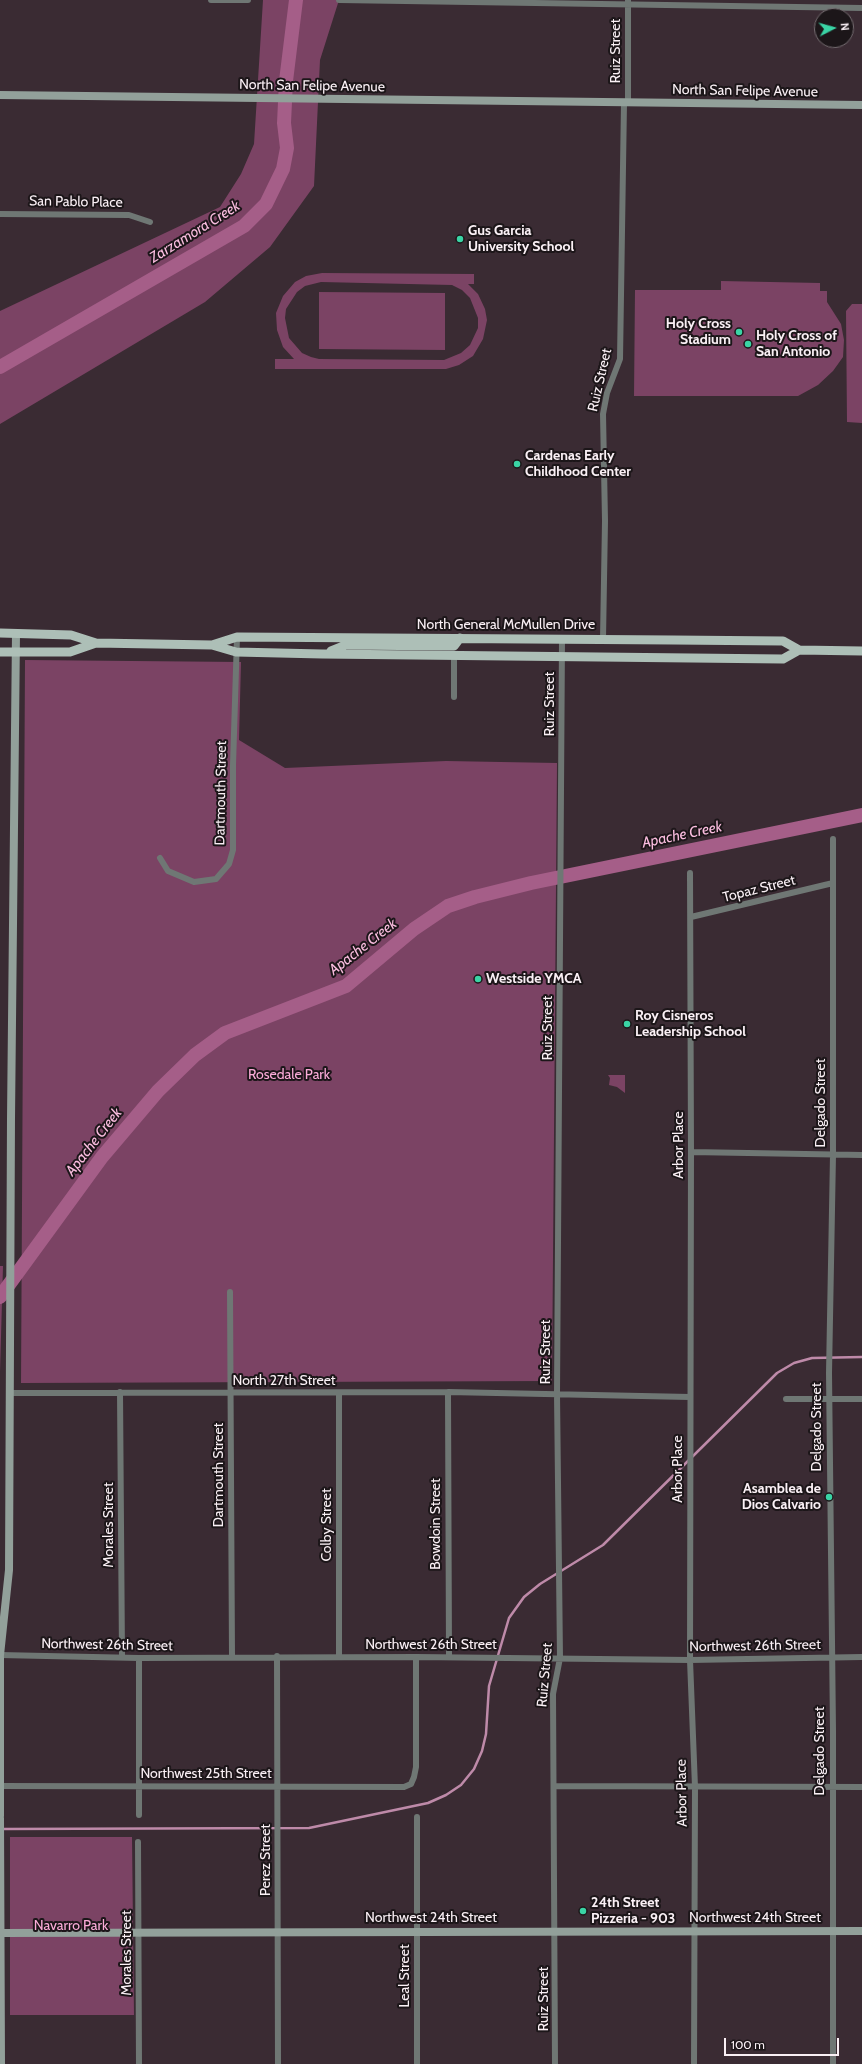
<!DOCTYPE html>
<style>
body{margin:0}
#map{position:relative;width:862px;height:2064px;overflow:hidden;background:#3a2b33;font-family:Cabin,sans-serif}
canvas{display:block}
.north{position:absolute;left:814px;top:8px;width:40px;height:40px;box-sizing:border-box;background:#1c1619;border:1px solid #756d71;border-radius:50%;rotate:84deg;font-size:11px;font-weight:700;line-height:16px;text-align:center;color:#faf0f5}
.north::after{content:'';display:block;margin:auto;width:14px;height:18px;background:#3ad4a5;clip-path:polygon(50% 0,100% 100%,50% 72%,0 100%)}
.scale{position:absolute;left:724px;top:2038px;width:115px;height:18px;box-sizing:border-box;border:2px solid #faf0f5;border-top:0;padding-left:5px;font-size:12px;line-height:14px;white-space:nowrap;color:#faf0f5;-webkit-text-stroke:3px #1c1619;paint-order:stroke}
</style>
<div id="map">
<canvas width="862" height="2064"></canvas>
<div class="north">N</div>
<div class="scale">100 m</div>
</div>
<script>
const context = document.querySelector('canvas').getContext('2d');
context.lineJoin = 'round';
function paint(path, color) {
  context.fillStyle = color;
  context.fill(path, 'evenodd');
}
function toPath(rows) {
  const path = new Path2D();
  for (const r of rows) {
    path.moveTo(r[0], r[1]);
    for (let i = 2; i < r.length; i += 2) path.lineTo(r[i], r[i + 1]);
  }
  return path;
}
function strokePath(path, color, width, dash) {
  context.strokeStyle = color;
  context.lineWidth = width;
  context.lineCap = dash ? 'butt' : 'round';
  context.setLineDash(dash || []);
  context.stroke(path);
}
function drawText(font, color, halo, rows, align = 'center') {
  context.font = font + ' Cabin,sans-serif';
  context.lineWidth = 4;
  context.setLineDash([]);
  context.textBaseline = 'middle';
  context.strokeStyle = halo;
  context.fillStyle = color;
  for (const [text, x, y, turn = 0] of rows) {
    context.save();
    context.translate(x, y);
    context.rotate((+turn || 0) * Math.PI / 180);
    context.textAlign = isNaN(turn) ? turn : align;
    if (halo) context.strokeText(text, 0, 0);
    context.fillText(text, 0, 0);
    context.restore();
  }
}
const green = toPath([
 [263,0,339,0,320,60,314,186,270,247,205,302,0,424,0,311,220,207,241,174,254,144],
 [322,273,474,274,474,284,468,284,478,294,485,309,487,320,483,339,473,356,459,365,446,369,275,369,275,359,294,359,283,347,277,330,276,313,283,296,295,282,306,276],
 [321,282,452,285,462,290,470,298,478,318,478,328,470,345,461,353,444,360,319,359,311,357,302,353,289,338,285,318,286,309,297,292,305,286],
 [721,281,820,283,820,291,827,291,827,302,841,324,844,340,843,357,833,371,818,385,798,396,634,396,635,290,721,290],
 [319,292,445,293,445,350,319,349],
 [852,304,862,304,862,423,847,422,846,311],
 [25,660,241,662,239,740,285,768,446,761,557,763,552,1381,21,1383],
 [608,1075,625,1075,625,1093,617,1087,609,1085,610,1078],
 [0,1266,3,1266,0,1372],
 [10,1837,132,1837,134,2015,10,2015]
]);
const stream = toPath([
 [2,1829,309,1828,428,1803,446,1795,461,1785,474,1769,482,1751,486,1734,489,1686,509,1618,524,1597,540,1584,603,1545,777,1373,794,1363,812,1358,862,1357]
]);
const river = toPath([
 [0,367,244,226,266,204,283,169,287,148,284,123,286,81,296,0],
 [0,1297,102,1157,158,1091,195,1055,225,1033,346,986,414,929,448,906,475,897,531,883,862,815]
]);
const street = toPath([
 [211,0,248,0],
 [339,0,862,8],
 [628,103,628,0],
 [0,214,129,215,150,222],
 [603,639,605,521,603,414,607,393,620,359,624,103],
 [454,697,454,655],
 [160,858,168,871,194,882,216,879,229,864,233,850,233,765,237,637],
 [690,873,691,1152,690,1660,695,1787,694,2064],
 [691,917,833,883],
 [691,1152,862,1155],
 [230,1292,232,1657],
 [120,1392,122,1657],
 [448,1392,449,1657],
 [10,1393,448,1392,690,1397],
 [339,1393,339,1657],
 [786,1399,862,1399],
 [0,1655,139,1658,416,1657,690,1660,862,1657],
 [277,1656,278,2064],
 [0,1786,404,1787,411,1784,414,1777,416,1767,416,1657],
 [555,1786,862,1787],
 [139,1815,139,1658],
 [138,1842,139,2064],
 [417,2064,417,1817],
 [555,2064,553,1694,560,1658,557,1394,562,639],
 [833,2064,833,1731,829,1373,833,1155,833,839]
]);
const secondary = toPath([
 [0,95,862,105],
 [0,1655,9,1570,11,1118,16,633],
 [0,1657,0,1816],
 [0,1818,1,2064],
 [0,1933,862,1931]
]);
const primary = toPath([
 [0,633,71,635,96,643,212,645,236,652,322,654,783,659,799,650,862,651],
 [212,645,237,637,673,640,783,641,799,650],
 [331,651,346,645,454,646,460,638],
 [0,652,70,652,96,643]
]);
const markers = [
 [460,239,4,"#3ad4a5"],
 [739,332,4,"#3ad4a5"],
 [748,344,4,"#3ad4a5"],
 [517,464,4,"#3ad4a5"],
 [478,979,4,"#3ad4a5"],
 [627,1024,4,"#3ad4a5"],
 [829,1497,4,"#3ad4a5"],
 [583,1911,4,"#3ad4a5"]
];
const streetNames = [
 ["Ruiz Street",616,51,-90],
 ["North San Felipe Avenue",312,86,1],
 ["North San Felipe Avenue",745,91,1],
 ["San Pablo Place",76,202,1],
 ["Ruiz Street",600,380,-77],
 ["North General McMullen Drive",506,625],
 ["Ruiz Street",550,704,-90],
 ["Dartmouth Street",221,793,-89],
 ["Topaz Street",759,889,-14],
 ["Ruiz Street",548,1028,-90],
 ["Delgado Street",821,1103,-90],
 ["Arbor Place",679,1145,-90],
 ["Ruiz Street",546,1352,-90],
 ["North 27th Street",284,1381],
 ["Delgado Street",817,1427,-90],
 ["Arbor Place",678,1469,-90],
 ["Dartmouth Street",219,1475,-90],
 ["Bowdoin Street",436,1524,-90],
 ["Morales Street",109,1525,-90],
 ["Colby Street",327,1525,-90],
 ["Northwest 26th Street",107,1645,1],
 ["Northwest 26th Street",431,1645],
 ["Northwest 26th Street",755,1646,-1],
 ["Ruiz Street",545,1675,-85],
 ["Delgado Street",820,1751,-90],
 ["Northwest 25th Street",206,1774],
 ["Arbor Place",682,1793,-91],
 ["Perez Street",266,1860,-90],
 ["Northwest 24th Street",431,1918],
 ["Northwest 24th Street",755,1918],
 ["Morales Street",127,1953,-90],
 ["Leal Street",405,1976,-90],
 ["Ruiz Street",544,1999,-90]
];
const poiNames = [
 ["Gus Garcia",468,231],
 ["University School",468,247],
 ["Holy Cross",731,324,"right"],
 ["Stadium",731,340,"right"],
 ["Holy Cross of",756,336],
 ["San Antonio",756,352],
 ["Cardenas Early",525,456],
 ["Childhood Center",525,472],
 ["Westside YMCA",486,979],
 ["Roy Cisneros",635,1016],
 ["Leadership School",635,1032],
 ["Asamblea de",821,1489,"right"],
 ["Dios Calvario",821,1505,"right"],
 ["24th Street",591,1903],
 ["Pizzeria - 903",591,1919]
];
const parkNames = [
 ["Rosedale Park",289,1075],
 ["Navarro Park",71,1926]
];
const waterNames = [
 ["Zarzamora Creek",195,232,-32],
 ["Apache Creek",682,835,-12],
 ["Apache Creek",363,947,-38],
 ["Apache Creek",94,1142,-52]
];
paint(green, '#7b4364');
strokePath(stream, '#be8aa9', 2.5);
strokePath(river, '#a55e88', 14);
strokePath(street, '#6f7774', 6);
strokePath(secondary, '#92a09a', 8);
strokePath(primary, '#adbfb7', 9);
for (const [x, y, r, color] of markers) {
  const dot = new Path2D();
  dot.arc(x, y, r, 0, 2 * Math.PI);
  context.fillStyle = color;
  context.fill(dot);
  strokePath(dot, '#1c1619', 1.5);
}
drawText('14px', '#faf0f5', '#1c1619', streetNames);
drawText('bold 14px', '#faf0f5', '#1c1619', poiNames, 'left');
drawText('14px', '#fbabd8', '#1c1619', parkNames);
drawText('italic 15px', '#fabddf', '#1c1619', waterNames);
</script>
